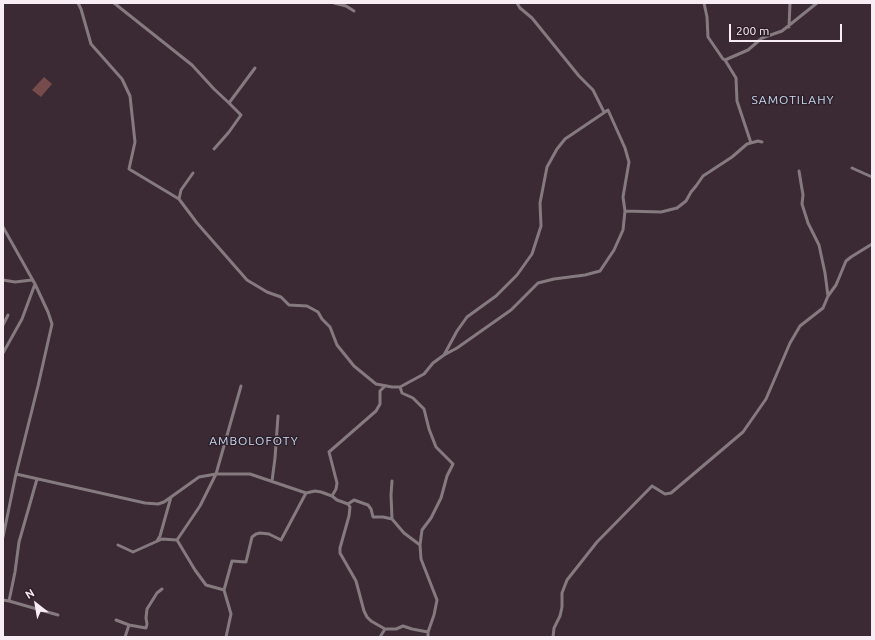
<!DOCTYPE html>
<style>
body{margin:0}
#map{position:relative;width:875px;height:640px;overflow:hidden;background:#3b2934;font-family:Ubuntu,sans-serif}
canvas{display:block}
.frame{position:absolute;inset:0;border:4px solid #f9edf4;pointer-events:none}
.north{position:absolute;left:16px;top:584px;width:40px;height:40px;-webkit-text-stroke:3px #30202a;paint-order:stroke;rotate:329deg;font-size:11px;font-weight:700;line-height:16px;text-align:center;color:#f9edf4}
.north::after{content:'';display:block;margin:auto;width:14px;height:18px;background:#f9edf4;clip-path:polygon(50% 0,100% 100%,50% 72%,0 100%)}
.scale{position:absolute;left:729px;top:24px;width:113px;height:18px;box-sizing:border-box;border:2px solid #f9edf4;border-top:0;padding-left:5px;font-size:12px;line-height:14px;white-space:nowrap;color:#f9edf4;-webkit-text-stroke:3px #30202a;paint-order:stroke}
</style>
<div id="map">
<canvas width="875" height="640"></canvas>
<div class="frame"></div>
<div class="north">N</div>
<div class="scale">200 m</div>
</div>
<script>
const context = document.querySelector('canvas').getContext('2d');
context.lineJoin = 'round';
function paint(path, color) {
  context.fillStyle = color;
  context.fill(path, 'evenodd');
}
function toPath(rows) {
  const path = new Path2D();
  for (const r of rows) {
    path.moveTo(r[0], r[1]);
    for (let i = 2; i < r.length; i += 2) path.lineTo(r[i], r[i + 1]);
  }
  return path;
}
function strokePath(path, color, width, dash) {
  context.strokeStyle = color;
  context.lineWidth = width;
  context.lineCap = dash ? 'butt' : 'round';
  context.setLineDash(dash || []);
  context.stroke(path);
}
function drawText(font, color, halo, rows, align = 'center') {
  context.font = font + ' Ubuntu,sans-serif';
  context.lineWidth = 3;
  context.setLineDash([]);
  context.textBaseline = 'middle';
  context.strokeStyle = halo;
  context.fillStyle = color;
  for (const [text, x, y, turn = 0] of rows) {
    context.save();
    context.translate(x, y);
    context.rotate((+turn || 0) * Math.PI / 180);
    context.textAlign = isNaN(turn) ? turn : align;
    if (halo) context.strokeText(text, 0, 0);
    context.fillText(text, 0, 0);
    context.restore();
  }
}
const green = toPath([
 [44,77,52,84,41,97,32,90]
]);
const street = toPath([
 [78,3,81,9,91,44,122,79,130,96,135,142,129,169,179,199,197,223,247,280,267,292,281,297,289,305,307,306,318,312,322,319,330,327,337,345,354,366,376,384,392,387,400,387,424,374,433,363,444,355,457,348,511,310,538,283,554,279,585,275,600,271,614,250,623,230,625,211,623,197,629,162,625,148,608,110,565,139,557,149,547,167,540,203,541,226,532,254,517,275,496,296,467,317,457,331,444,355],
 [114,3,192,65,214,89,229,103,255,68],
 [334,3,346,6,354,11],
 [517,3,520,8,532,18,579,76,593,90,604,112],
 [704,3,707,17,708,37,723,59,725,60,748,50,762,38,782,31,817,3],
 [789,27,790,3],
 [725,60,736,78,737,101,751,143],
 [214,149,229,132,241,115,229,103],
 [852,168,872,177],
 [799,171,803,195,802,204,808,223,819,245,825,273,828,296],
 [179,199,181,190,193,173],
 [625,211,661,212,677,208,686,201,691,192,696,186,703,176,732,157,747,144,758,141,762,142],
 [3,227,35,284,48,312,52,324,38,386,16,474,3,537],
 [3,280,15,282,32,280],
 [3,325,8,315],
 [3,353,22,319,35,284],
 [400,387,402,393,413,398,424,409,429,429,436,447,453,464,447,476,441,498,431,518,422,530,420,545,421,559,437,600,434,615,428,632,428,637],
 [16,474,145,503,158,504,164,502,199,477,216,474,250,474,306,493,315,491,321,492,332,496,337,500,348,504,354,500,368,505,371,509,373,517,383,517,392,519,404,533,420,545],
 [272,481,275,458,278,416],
 [392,481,391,495,392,519],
 [332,496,336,489,337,483,329,452,376,411,380,404,380,391,385,386],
 [348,504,350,507,349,516,340,548,340,553,356,581,364,611,367,617,371,621,385,629,396,629,403,626,412,629,428,632],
 [177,540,195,570,206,585,224,590],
 [157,541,160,536,171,497],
 [118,545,133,552,162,539,177,540,200,506,216,474,241,386],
 [3,600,9,601,15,572,19,542,37,479],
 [9,601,58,615],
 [116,620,129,625,146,628,147,624,146,618,147,609,157,593,162,589],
 [125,637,129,625],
 [226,637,231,614,224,590,232,561,246,562,252,537,256,534,260,533,269,534,281,540,306,493],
 [380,637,385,629],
 [553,637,554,628,560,616,562,607,562,593,567,580,597,542,652,486,665,494,671,493,743,432,766,399,790,343,800,326,823,308,828,296,836,285,846,261,851,257,872,244]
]);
const quarterNames = [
 ["SAMOTILAHY",793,100],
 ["AMBOLOFOTY",254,441]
];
paint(green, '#754b4b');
strokePath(street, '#857a7d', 3);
context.letterSpacing = '1px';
drawText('12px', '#c7dcf4', '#30202a', quarterNames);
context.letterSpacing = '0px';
</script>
